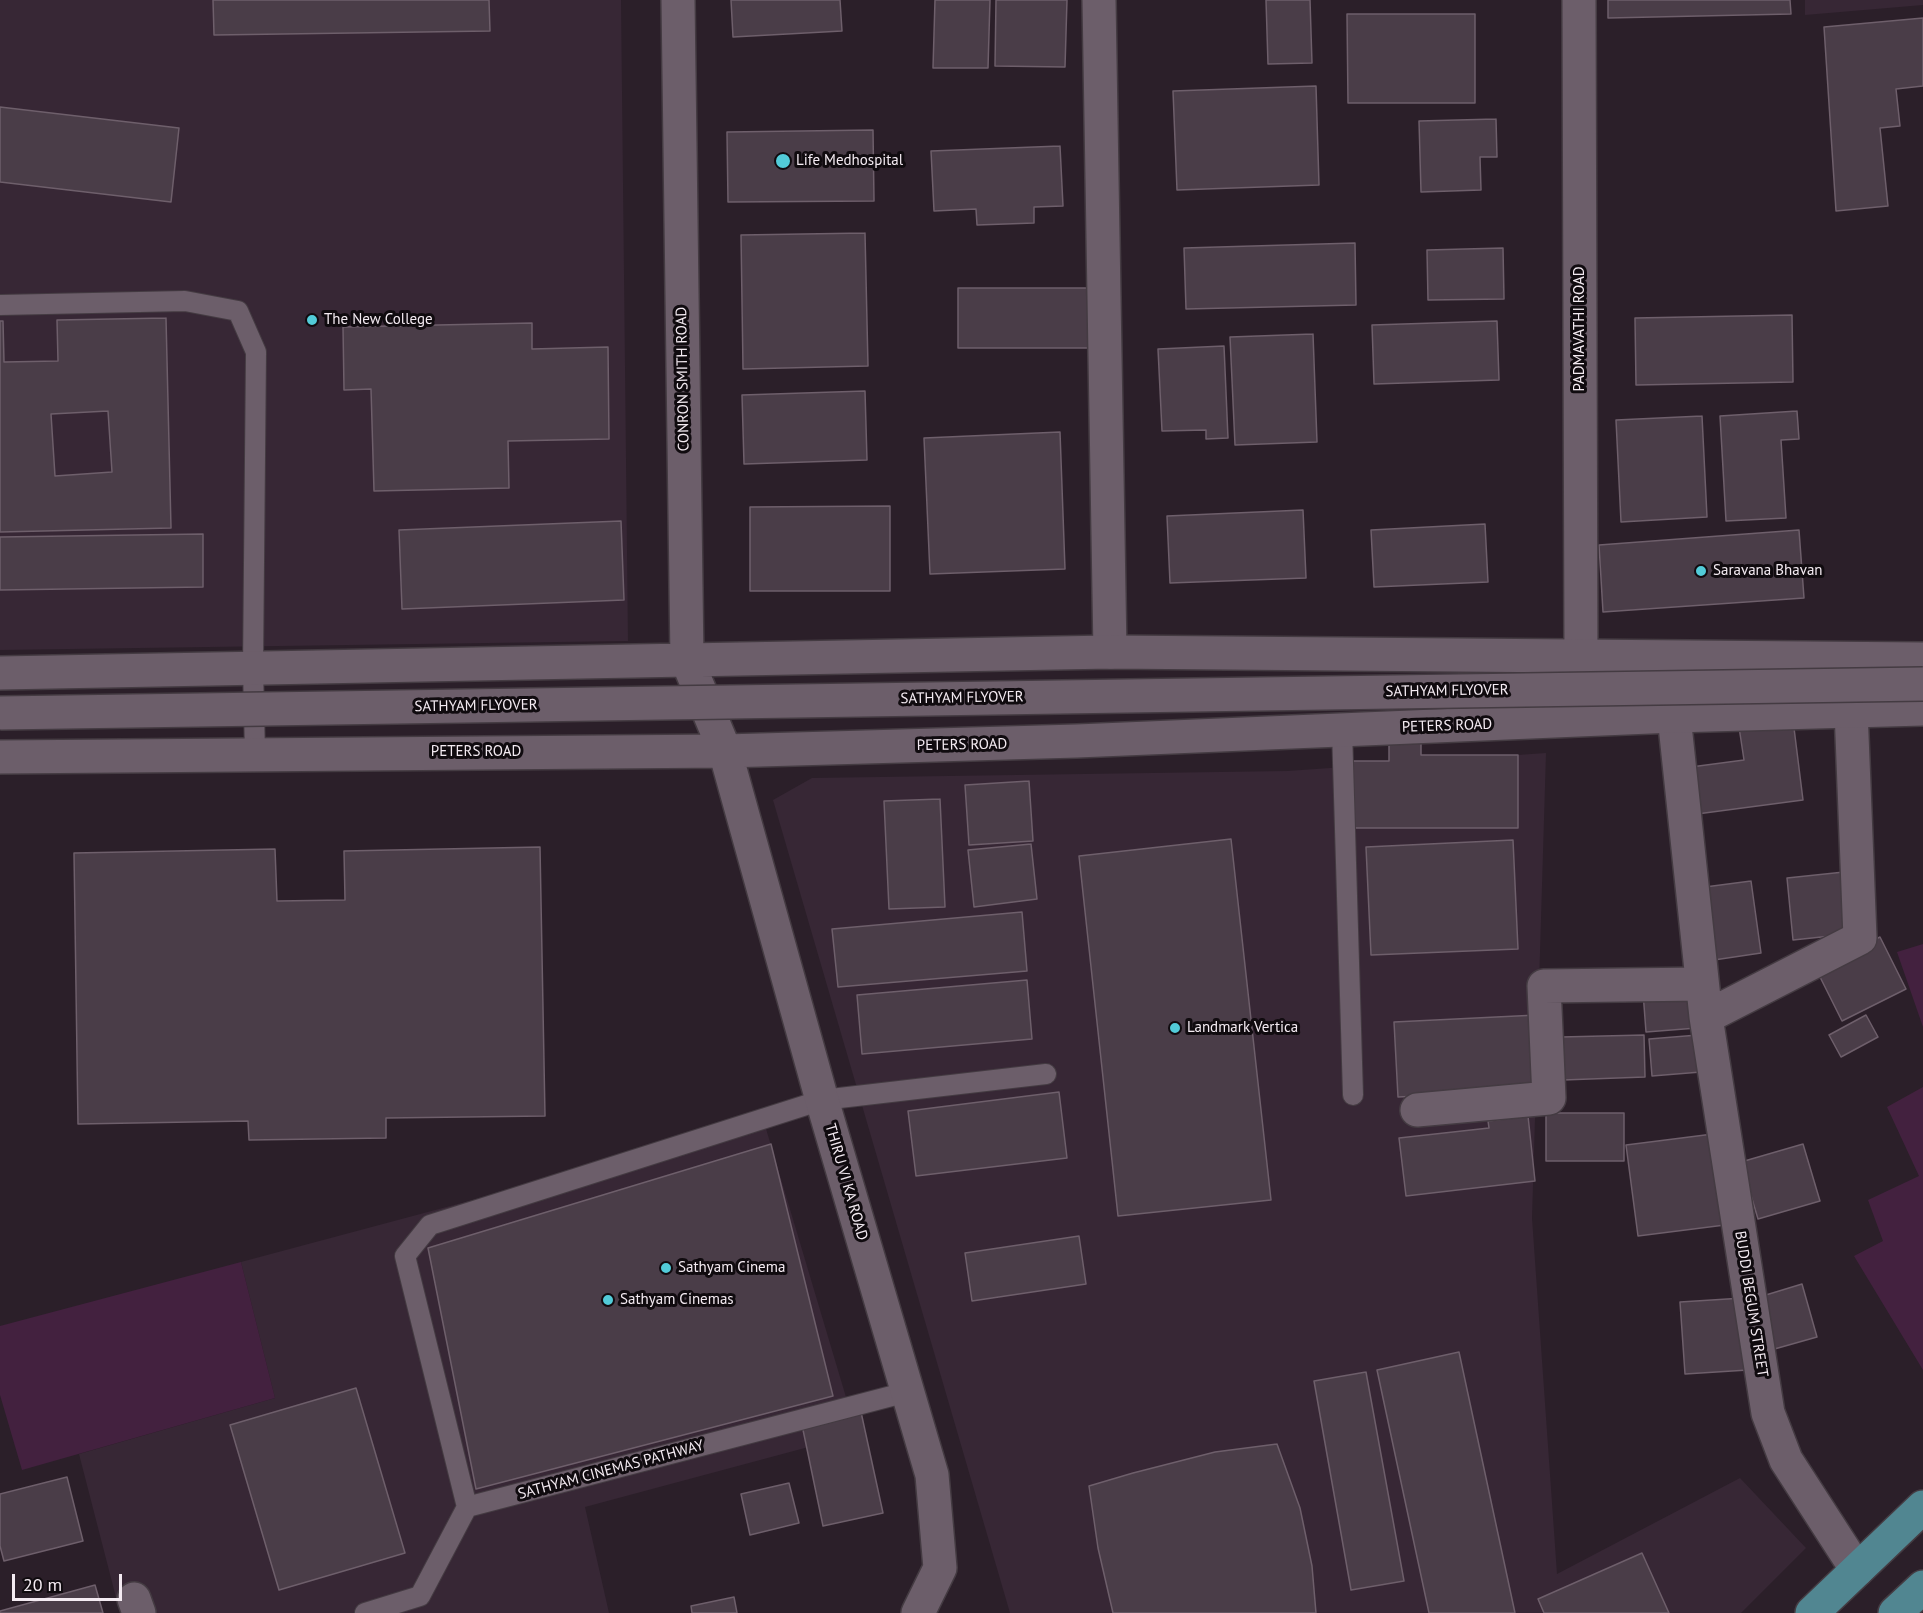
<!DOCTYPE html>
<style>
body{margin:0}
#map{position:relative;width:1923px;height:1613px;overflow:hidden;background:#2b1f29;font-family:"PT Sans",sans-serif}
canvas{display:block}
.scale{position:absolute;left:12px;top:1574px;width:110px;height:27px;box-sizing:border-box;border:3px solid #f4ebf2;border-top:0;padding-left:8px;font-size:18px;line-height:21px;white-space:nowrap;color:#f4ebf2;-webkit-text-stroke:4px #100b0f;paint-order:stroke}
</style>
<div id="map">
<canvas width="1923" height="1613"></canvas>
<div class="scale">20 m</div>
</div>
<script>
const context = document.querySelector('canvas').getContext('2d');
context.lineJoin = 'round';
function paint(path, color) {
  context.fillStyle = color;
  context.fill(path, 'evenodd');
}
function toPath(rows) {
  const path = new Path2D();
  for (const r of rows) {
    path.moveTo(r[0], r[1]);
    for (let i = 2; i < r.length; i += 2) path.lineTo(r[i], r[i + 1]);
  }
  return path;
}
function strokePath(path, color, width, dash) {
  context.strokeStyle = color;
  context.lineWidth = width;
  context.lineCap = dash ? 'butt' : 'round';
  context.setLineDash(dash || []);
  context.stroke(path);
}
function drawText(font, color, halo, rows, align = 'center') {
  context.font = font + ' "PT Sans",sans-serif';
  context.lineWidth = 6;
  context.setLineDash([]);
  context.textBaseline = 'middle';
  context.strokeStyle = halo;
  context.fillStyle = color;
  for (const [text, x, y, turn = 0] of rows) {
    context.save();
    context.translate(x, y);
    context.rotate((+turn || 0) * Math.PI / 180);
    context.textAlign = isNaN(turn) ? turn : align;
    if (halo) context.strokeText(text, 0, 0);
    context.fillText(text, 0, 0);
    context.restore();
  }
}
const built = toPath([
 [0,0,621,0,628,641,0,650],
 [1805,0,1923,0,1923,5,1805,15],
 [1546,753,1532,1218,1557,1574,1740,1478,1806,1548,1741,1613,1010,1613,773,800,812,778,1287,771],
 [764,1122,857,1434,585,1507,609,1613,120,1613,79,1454,275,1398,241,1262]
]);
const green = toPath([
 [1923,944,1923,1027,1897,952],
 [1923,1087,1923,1370,1854,1256,1883,1241,1868,1200,1919,1176,1887,1107],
 [241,1262,275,1398,22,1470,0,1395,0,1326]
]);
const building = toPath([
 [213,0,489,0,490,31,214,35,213,0],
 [731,0,840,0,842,31,733,37,731,0],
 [935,0,990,0,988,68,933,68,935,0],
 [996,0,1067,0,1065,67,995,66,996,0],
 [1266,0,1310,0,1312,63,1268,64,1266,0],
 [1608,0,1790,0,1791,14,1608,18,1608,0],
 [1347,14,1475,14,1475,103,1348,103,1347,14],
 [1923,18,1923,86,1896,89,1900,126,1880,128,1888,206,1836,211,1824,27,1923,18],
 [1316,86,1319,185,1177,190,1173,91,1316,86],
 [0,107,179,128,171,202,0,182,0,107],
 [1496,119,1497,157,1480,157,1481,190,1421,192,1419,121,1496,119],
 [873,130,874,201,728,202,727,132,873,130],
 [1060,146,1063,206,1034,207,1034,223,977,225,976,209,934,211,931,151,1060,146],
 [865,233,868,366,743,369,741,235,865,233],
 [1355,243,1356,305,1186,309,1184,248,1355,243],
 [1503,248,1504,299,1428,300,1427,250,1503,248],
 [958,288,1101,288,1101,348,958,348,958,288],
 [1792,315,1793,382,1636,385,1635,318,1792,315],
 [166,318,171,528,0,532,0,321,3,321,4,362,58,361,57,320,166,318],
 [108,411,112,472,55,476,51,414,108,411],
 [1497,321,1499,380,1374,384,1372,325,1497,321],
 [532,323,532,349,608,347,609,439,508,441,509,488,374,491,371,389,344,390,343,327,532,323],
 [1313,334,1317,442,1235,445,1230,337,1313,334],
 [1224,346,1228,438,1206,439,1206,430,1162,431,1158,349,1224,346],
 [865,391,867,460,744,464,742,395,865,391],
 [1797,411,1799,439,1781,440,1786,518,1726,521,1720,416,1797,411],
 [1702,416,1707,517,1621,522,1616,420,1702,416],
 [1060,432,1065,569,930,574,924,438,1060,432],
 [890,506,890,591,750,591,750,507,890,506],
 [1303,510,1306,578,1170,583,1167,516,1303,510],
 [621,521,624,600,402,609,399,530,621,521],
 [1485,524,1488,582,1374,587,1371,530,1485,524],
 [1799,530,1804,598,1603,612,1599,545,1799,530],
 [203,534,203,587,0,590,0,537,203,534],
 [1793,720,1803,800,1697,814,1691,767,1744,760,1739,727,1793,720],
 [1421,740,1421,755,1518,755,1518,828,1350,828,1350,761,1389,761,1389,741,1421,740],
 [1029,781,1033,841,969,845,965,785,1029,781],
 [940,799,945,907,889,909,884,801,940,799],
 [1231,839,1271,1200,1118,1216,1079,856,1231,839],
 [1513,840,1518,949,1371,955,1366,847,1513,840],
 [1031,844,1037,899,974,907,968,850,1031,844],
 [540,847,545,1116,386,1118,386,1138,249,1140,248,1121,78,1124,74,853,275,849,277,901,345,900,344,851,540,847],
 [1844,872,1850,934,1793,940,1787,878,1844,872],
 [1751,881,1761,953,1714,960,1705,887,1751,881],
 [1022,912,1027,971,838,987,832,929,1022,912],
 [1880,937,1906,989,1842,1021,1816,969,1880,937],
 [1027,980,1032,1039,862,1054,857,995,1027,980],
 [1695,988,1697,1028,1646,1032,1643,992,1695,988],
 [1537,1015,1541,1090,1398,1097,1394,1022,1537,1015],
 [1866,1015,1878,1037,1841,1057,1829,1035,1866,1015],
 [1644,1035,1645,1077,1563,1080,1561,1037,1644,1035],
 [1698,1035,1701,1072,1652,1076,1649,1039,1698,1035],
 [1059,1092,1067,1158,916,1176,908,1111,1059,1092],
 [1546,1113,1624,1113,1624,1161,1546,1161,1546,1113],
 [1528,1116,1535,1181,1406,1196,1399,1138,1489,1128,1488,1121,1528,1116],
 [1713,1134,1725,1225,1638,1236,1626,1145,1713,1134],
 [771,1144,833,1396,476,1489,428,1248,771,1144],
 [1803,1144,1820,1201,1758,1219,1741,1162,1803,1144],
 [1079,1236,1086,1284,972,1301,965,1253,1079,1236],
 [1802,1284,1817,1337,1771,1350,1756,1298,1802,1284],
 [1743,1298,1748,1370,1685,1374,1680,1302,1743,1298],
 [1459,1352,1515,1613,1429,1613,1377,1370,1459,1352],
 [1366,1372,1404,1581,1351,1590,1314,1381,1366,1372],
 [356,1388,405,1553,279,1590,230,1425,356,1388],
 [861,1412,883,1513,823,1526,802,1425,861,1412],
 [1277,1444,1300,1508,1312,1566,1316,1613,1113,1613,1098,1548,1089,1486,1133,1473,1215,1452,1277,1444],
 [67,1477,83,1541,4,1561,0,1546,0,1494,67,1477],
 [789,1483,799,1523,750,1535,741,1494,789,1483],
 [1642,1553,1669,1613,1544,1613,1538,1599,1642,1553],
 [95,1585,103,1613,0,1613,0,1611,95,1585],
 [734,1597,737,1613,692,1613,691,1606,734,1597]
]);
const lane = toPath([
 [0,305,185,301,238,311,256,352,253,668,255,754],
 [1342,730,1353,1095],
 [467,1507,405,1256,430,1225,822,1100,1046,1074],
 [365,1613,420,1596,467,1507,907,1392]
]);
const street = toPath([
 [1099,0,1110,652],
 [1579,0,1581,657],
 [1674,716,1706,1017,1768,1413,1786,1460,1857,1570],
 [1706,1017,1860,938,1851,710],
 [1417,1110,1549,1098,1544,986,1702,984],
 [134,1599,139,1613]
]);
const secondary = toPath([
 [678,0,687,660,725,751,822,1100,932,1475,940,1568,918,1613],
 [0,673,1110,652,1923,659],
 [0,757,725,751,1077,741,1674,716,1923,709]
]);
const primary = toPath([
 [1812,1613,1923,1507],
 [1895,1613,1923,1587]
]);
const secondaryBridge = toPath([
 [0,713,1923,684]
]);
const markers = [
 [783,161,8,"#52cbd8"],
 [312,320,6,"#52cbd8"],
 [1701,571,6,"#52cbd8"],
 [1175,1028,6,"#52cbd8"],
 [666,1268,6,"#52cbd8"],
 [608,1300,6,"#52cbd8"]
];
const poiNames = [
 ["Life Medhospital",796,161],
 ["The New College",324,320],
 ["Saravana Bhavan",1713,571],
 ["Landmark Vertica",1187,1028],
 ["Sathyam Cinema",678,1268],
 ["Sathyam Cinemas",620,1300]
];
const streetNames = [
 ["PADMAVATHI ROAD",1580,329,-90],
 ["CONRON SMITH ROAD",683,379,-91],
 ["SATHYAM FLYOVER",1447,691,-1],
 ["SATHYAM FLYOVER",962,698,-1],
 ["SATHYAM FLYOVER",476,706,-1],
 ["PETERS ROAD",1447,726,-2],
 ["PETERS ROAD",962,745,-1],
 ["PETERS ROAD",476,752],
 ["THIRU VI KA ROAD",846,1182,74],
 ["BUDDI BEGUM STREET",1751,1304,81],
 ["SATHYAM CINEMAS PATHWAY",611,1470,-15]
];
paint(built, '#372735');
paint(green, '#43213f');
paint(building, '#4a3d48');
strokePath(building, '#6e5f6b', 1.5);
strokePath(lane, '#443b42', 22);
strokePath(street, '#443b42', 36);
strokePath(secondary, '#443b42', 36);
strokePath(primary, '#443b42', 36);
strokePath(lane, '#6c5e6a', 20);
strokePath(street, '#6c5e6a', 33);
strokePath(secondary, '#6c5e6a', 33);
strokePath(primary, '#518691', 33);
strokePath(secondaryBridge, '#443b42', 36, []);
strokePath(secondaryBridge, '#6c5e6a', 33);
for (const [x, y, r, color] of markers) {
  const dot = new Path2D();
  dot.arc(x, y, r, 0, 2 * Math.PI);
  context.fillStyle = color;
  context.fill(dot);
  strokePath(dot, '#100b0f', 2);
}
drawText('15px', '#f4ebf2', '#100b0f', poiNames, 'left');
drawText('15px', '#f4ebf2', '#100b0f', streetNames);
</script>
